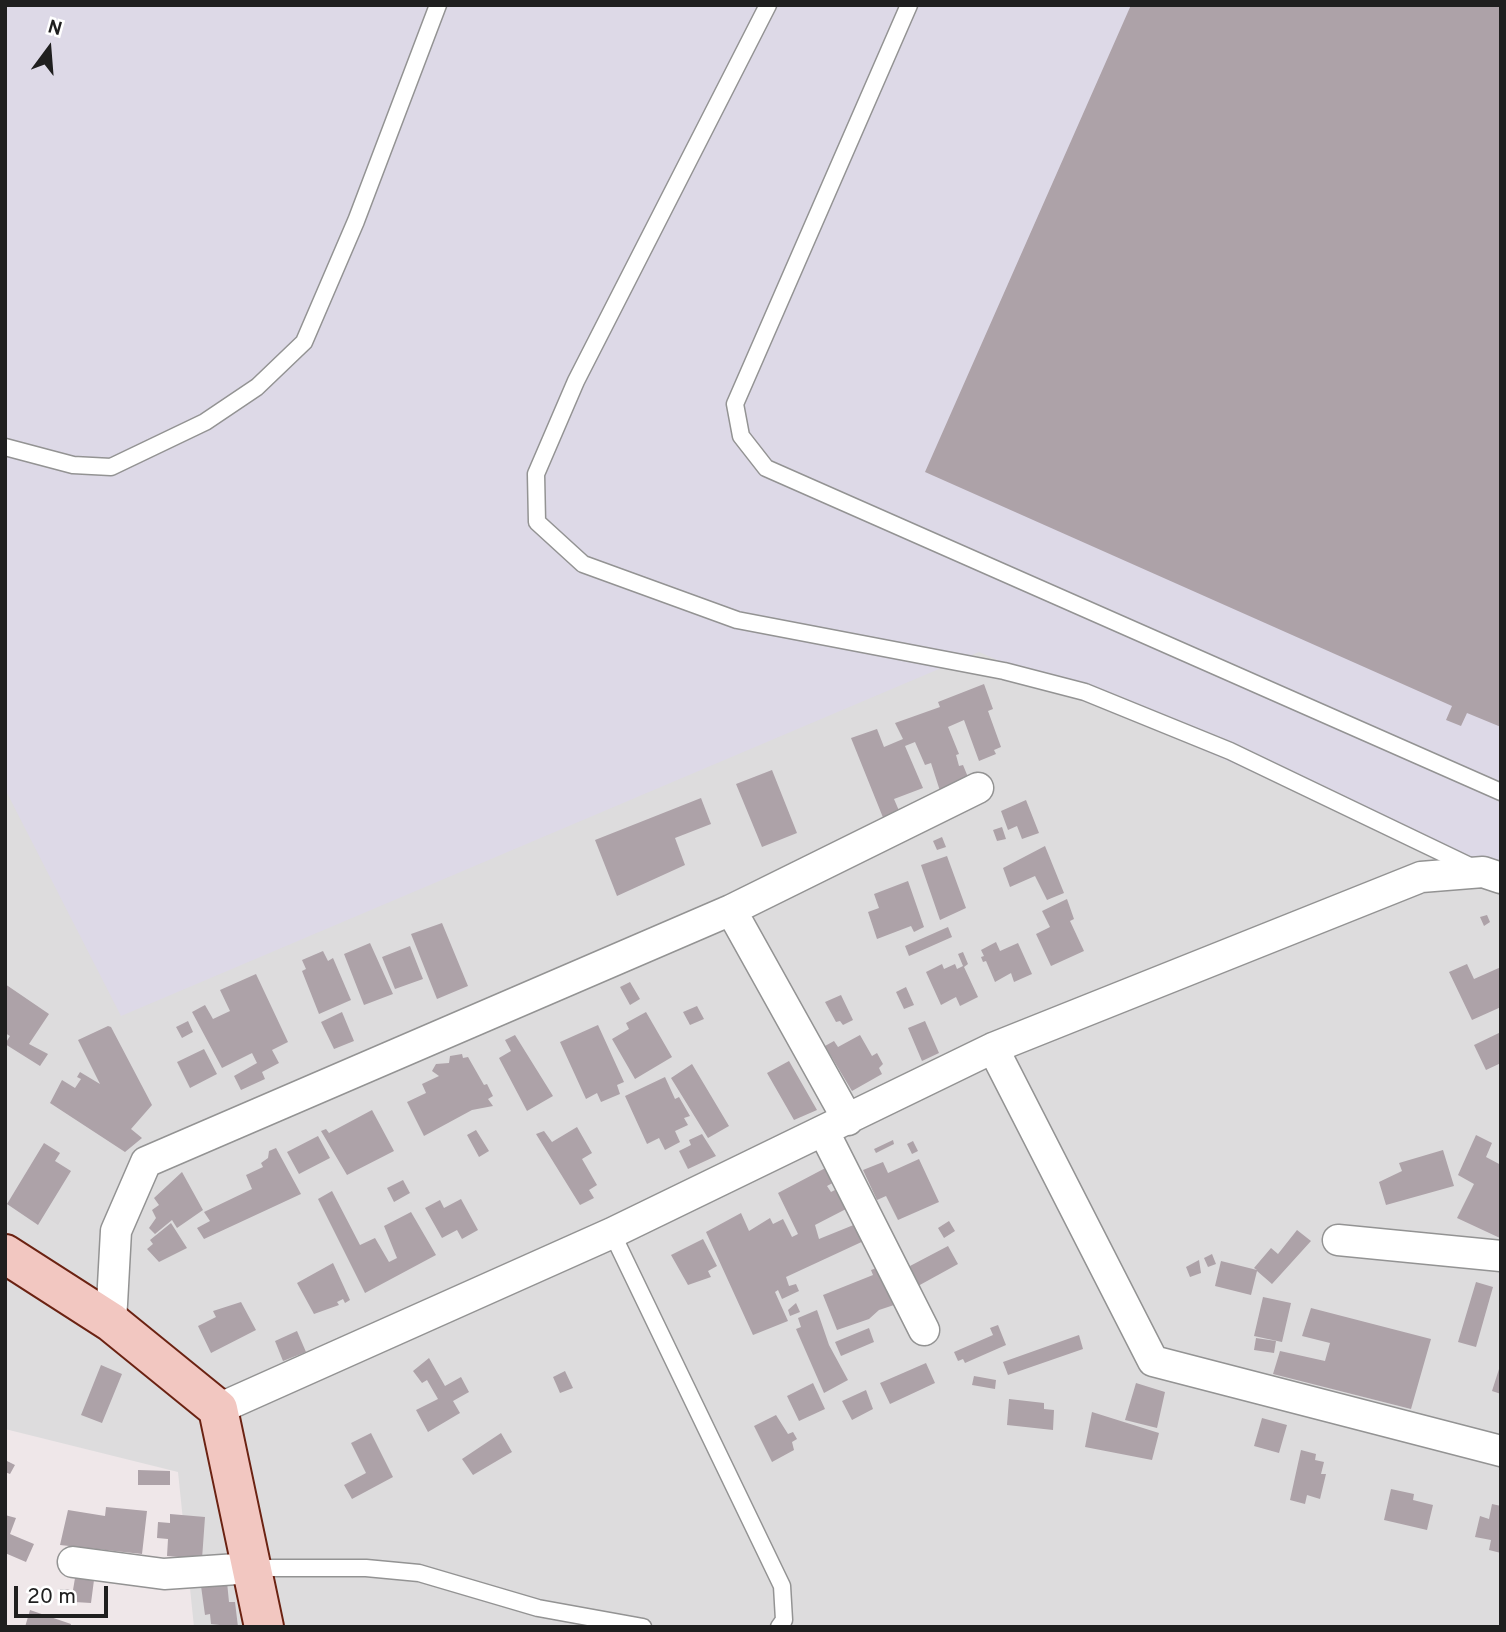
<!DOCTYPE html>
<style>
body{margin:0}
#map{position:relative;width:1506px;height:1632px;overflow:hidden;background:#efe7e9;font-family:Overpass,sans-serif}
canvas{display:block}
.frame{position:absolute;inset:0;border:7px solid #1f1f1f;pointer-events:none}
.north{position:absolute;left:14px;top:14px;width:70px;height:70px;-webkit-text-stroke:5px #fff;paint-order:stroke;rotate:16deg;font-size:19px;font-weight:700;line-height:28px;text-align:center;color:#1f1f1f}
.north::after{content:'';display:block;margin:auto;width:24px;height:32px;background:#1f1f1f;clip-path:polygon(50% 0,100% 100%,50% 72%,0 100%)}
.scale{position:absolute;left:14px;top:1586px;width:94px;height:32px;box-sizing:border-box;border:4px solid #1f1f1f;border-top:0;padding-left:9px;font-size:21px;line-height:24px;white-space:nowrap;color:#1f1f1f;-webkit-text-stroke:5px #fff;paint-order:stroke}
</style>
<div id="map">
<canvas width="1506" height="1632"></canvas>
<div class="frame"></div>
<div class="north">N</div>
<div class="scale">20 m</div>
</div>
<script>
const context = document.querySelector('canvas').getContext('2d');
context.lineJoin = 'round';
function paint(path, color) {
  context.fillStyle = color;
  context.fill(path, 'evenodd');
}
function toPath(rows) {
  const path = new Path2D();
  for (const r of rows) {
    path.moveTo(r[0], r[1]);
    for (let i = 2; i < r.length; i += 2) path.lineTo(r[i], r[i + 1]);
  }
  return path;
}
function strokePath(path, color, width, dash) {
  context.strokeStyle = color;
  context.lineWidth = width;
  context.lineCap = dash ? 'butt' : 'round';
  context.setLineDash(dash || []);
  context.stroke(path);
}
const residential = toPath([
 [5,5,1501,5,1501,1627,194,1627,178,1472,5,1429]
]);
const industrial = toPath([
 [5,5,1501,5,1501,881,979,652,121,1016,5,789]
]);
const building = toPath([
 [1131,5,1501,5,1501,727,1467,713,1461,726,1446,720,1452,706,925,472],
 [984,684,993,709,988,711,1001,747,994,750,996,754,979,761,964,720,948,727,959,754,956,755,959,766,963,765,970,782,941,794,931,763,925,765,915,742,905,746,923,788,894,799,900,813,884,820,851,738,877,729,884,747,903,739,895,723,940,707,938,702],
 [772,770,797,833,762,847,736,784],
 [701,798,711,824,675,838,685,865,617,896,595,840],
 [1026,800,1039,833,1022,839,1017,826,1008,830,1001,811],
 [1002,827,1006,839,997,841,993,830],
 [942,837,946,847,937,850,933,841],
 [1045,846,1064,893,1047,900,1035,876,1010,887,1003,868],
 [947,856,966,908,940,920,921,865],
 [908,881,924,927,914,932,911,926,877,939,868,912,879,908,874,894],
 [1067,899,1074,919,1070,921,1084,951,1051,966,1036,934,1050,927,1042,911],
 [1487,915,1490,922,1484,926,1480,917],
 [442,923,468,986,437,999,411,934],
 [948,927,952,937,909,956,905,946],
 [996,942,1000,951,1018,943,1032,974,1014,982,1011,973,995,982,986,961,983,962,981,957,984,956,981,950],
 [370,943,393,994,364,1005,344,954],
 [410,946,423,979,395,989,382,957],
 [323,951,328,961,333,958,351,1000,319,1014,302,971,306,969,302,960],
 [963,952,968,964,964,967,978,997,960,1006,956,997,941,1005,926,972,942,964,944,969,955,964,957,969,963,966,958,954],
 [1467,964,1474,979,1501,967,1501,1007,1472,1020,1449,972],
 [256,974,288,1042,272,1050,279,1063,262,1072,265,1079,241,1090,234,1076,257,1063,252,1053,222,1068,192,1012,205,1005,213,1019,230,1011,220,990],
 [630,982,640,999,630,1005,620,987],
 [5,984,49,1014,29,1044,48,1054,40,1066,5,1044,10,1036,5,1033],
 [906,987,914,1005,904,1009,896,992],
 [841,995,853,1020,843,1025,840,1021,836,1022,825,1002],
 [697,1006,704,1019,690,1025,683,1012],
 [342,1012,354,1041,334,1049,321,1022],
 [646,1012,672,1057,635,1079,612,1039,629,1029,626,1023],
 [188,1021,193,1032,182,1038,176,1027],
 [925,1021,939,1053,922,1061,908,1028],
 [598,1025,624,1082,617,1085,620,1094,601,1102,597,1093,586,1099,560,1042],
 [108,1026,111,1027,152,1105,131,1129,142,1138,125,1152,50,1103,62,1080,75,1088,81,1079,77,1077,80,1072,100,1084,78,1040],
 [1501,1032,1501,1063,1486,1070,1474,1045],
 [515,1035,553,1096,527,1111,499,1058,511,1051,505,1040],
 [860,1035,872,1056,877,1053,883,1064,879,1068,882,1074,852,1091,825,1046,834,1041,838,1047],
 [204,1049,217,1074,190,1088,177,1062],
 [462,1054,463,1058,468,1057,484,1085,487,1084,493,1096,488,1099,493,1106,472,1110,424,1136,407,1102,426,1093,422,1084,439,1076,432,1071,436,1064,449,1063,450,1056],
 [789,1061,817,1110,794,1120,767,1073],
 [692,1064,729,1126,708,1138,671,1078],
 [665,1077,675,1099,679,1097,690,1116,684,1118,688,1125,675,1131,680,1142,665,1150,659,1138,647,1144,625,1096],
 [372,1110,394,1151,347,1175,321,1131,326,1129,329,1133],
 [577,1127,592,1153,582,1159,597,1185,589,1190,594,1198,580,1205,536,1134,544,1131,552,1142],
 [476,1130,489,1151,479,1157,467,1135],
 [702,1134,716,1156,688,1169,679,1151,691,1145,689,1140],
 [1476,1135,1492,1143,1486,1157,1501,1165,1500,1238,1457,1218,1474,1184,1458,1175],
 [318,1136,330,1158,299,1174,287,1152],
 [893,1140,894,1144,876,1153,874,1149],
 [913,1141,918,1151,912,1154,907,1144],
 [44,1143,60,1153,55,1161,71,1171,38,1225,7,1204],
 [276,1148,301,1194,204,1239,197,1228,210,1221,204,1212,252,1189,246,1175,263,1167,261,1163,268,1158,269,1151],
 [1443,1150,1454,1186,1386,1205,1379,1182,1402,1171,1399,1163],
 [919,1159,939,1202,898,1220,886,1196,877,1200,863,1170,883,1162,888,1173],
 [833,1164,840,1179,827,1186,831,1192,835,1190,846,1209,815,1225,819,1239,856,1224,868,1239,786,1277,789,1286,796,1284,799,1291,782,1299,778,1290,775,1292,788,1321,753,1335,706,1232,741,1213,749,1231,770,1218,773,1224,783,1219,792,1237,798,1234,778,1193],
 [182,1172,203,1210,177,1228,172,1220,155,1234,149,1228,156,1218,152,1210,159,1205,154,1198],
 [403,1180,410,1193,394,1202,387,1188],
 [332,1191,360,1245,375,1238,389,1262,397,1258,384,1226,411,1212,436,1255,365,1293,318,1199],
 [461,1199,478,1230,462,1239,457,1230,442,1238,425,1208,440,1200,444,1208],
 [949,1221,955,1231,944,1238,938,1228],
 [171,1223,187,1248,159,1262,147,1249,153,1244,150,1240],
 [1297,1230,1311,1241,1272,1284,1257,1271,1251,1295,1215,1286,1221,1261,1257,1270,1254,1268,1271,1248,1278,1254],
 [703,1239,717,1266,708,1271,711,1277,688,1285,671,1255],
 [948,1246,958,1264,918,1286,910,1266],
 [1212,1254,1216,1264,1208,1267,1204,1258],
 [1199,1260,1201,1273,1190,1277,1186,1267],
 [333,1263,350,1300,345,1303,343,1299,337,1302,339,1305,314,1314,297,1283],
 [882,1266,900,1303,879,1310,869,1319,837,1330,823,1295,873,1275,871,1270],
 [1476,1282,1493,1287,1476,1347,1458,1342],
 [1263,1297,1291,1303,1282,1342,1254,1336],
 [241,1302,256,1330,211,1353,198,1326,216,1317,213,1311],
 [796,1303,800,1312,790,1316,788,1310],
 [1311,1308,1431,1339,1411,1409,1273,1374,1280,1351,1325,1361,1330,1343,1302,1336],
 [817,1310,829,1345,848,1380,824,1393,796,1329,801,1327,798,1318],
 [998,1325,1006,1345,965,1363,963,1359,958,1361,954,1352,993,1335,990,1328],
 [869,1328,874,1342,841,1356,835,1342],
 [297,1331,306,1352,283,1361,275,1341],
 [1079,1335,1083,1349,1008,1375,1003,1362],
 [1256,1338,1276,1341,1274,1353,1254,1350],
 [429,1358,445,1386,461,1377,469,1392,453,1401,460,1413,428,1432,416,1410,438,1399,427,1380,422,1383,413,1371],
 [926,1363,935,1383,890,1404,880,1383],
 [101,1365,122,1374,102,1423,81,1415],
 [1499,1369,1501,1370,1501,1394,1492,1391],
 [565,1371,573,1388,560,1393,553,1377],
 [974,1376,996,1380,995,1389,972,1385],
 [813,1383,825,1409,799,1421,787,1396],
 [1136,1383,1165,1392,1157,1428,1125,1420],
 [866,1390,873,1409,852,1420,842,1401],
 [1009,1399,1044,1403,1044,1409,1054,1410,1053,1430,1007,1425],
 [1092,1412,1159,1433,1152,1460,1085,1447],
 [776,1415,788,1434,793,1432,797,1439,792,1442,794,1450,772,1462,754,1426],
 [1262,1418,1287,1425,1279,1453,1254,1446],
 [371,1433,393,1477,352,1499,344,1485,366,1473,351,1443],
 [501,1433,512,1452,473,1475,462,1459],
 [1301,1450,1316,1454,1315,1460,1324,1462,1321,1474,1326,1474,1320,1499,1307,1495,1305,1504,1290,1500],
 [5,1460,15,1465,10,1474,5,1472],
 [138,1470,170,1471,170,1485,138,1485],
 [1391,1489,1414,1494,1413,1500,1433,1505,1427,1530,1384,1520],
 [1492,1504,1501,1506,1501,1553,1489,1550,1491,1540,1475,1537,1480,1516,1489,1519],
 [106,1507,147,1511,142,1554,60,1545,68,1510,105,1516],
 [170,1514,205,1517,202,1559,167,1556,168,1539,157,1538,158,1522,170,1523],
 [5,1515,16,1518,10,1534,34,1544,26,1562,5,1553],
 [75,1578,94,1580,91,1603,58,1601,60,1589,73,1590],
 [227,1582,229,1602,235,1602,238,1627,211,1624,210,1614,205,1615,201,1586],
 [30,1610,71,1624,70,1627,25,1627]
]);
const lane = toPath([
 [768,5,576,381,536,474,537,522,583,564,737,620,1004,671,1085,692,1230,751,1474,868],
 [909,5,735,404,741,436,766,468,1501,792],
 [5,447,73,465,111,467,205,422,257,387,304,342,356,221,438,5],
 [612,1233,782,1586,784,1620,779,1627],
 [252,1568,366,1568,419,1573,538,1608,643,1627]
]);
const street = toPath([
 [731,910,978,788],
 [993,1048,1153,1361,1501,1451],
 [824,1132,924,1330],
 [1338,1240,1501,1256],
 [111,1322,116,1231,146,1162,731,910,848,1120],
 [218,1409,612,1233,993,1048,1421,877,1483,872,1501,878],
 [73,1562,164,1574,252,1568]
]);
const secondary = toPath([
 [5,1254,111,1322,218,1409,264,1627]
]);
paint(residential, '#dddcdd');
paint(industrial, '#ddd9e7');
paint(building, '#ada2a8');
strokePath(lane, '#939393', 19);
strokePath(street, '#939393', 33);
strokePath(secondary, '#6b2212', 42);
strokePath(lane, '#fff', 16);
strokePath(street, '#fff', 30);
strokePath(secondary, '#f2c7c1', 38);
</script>
